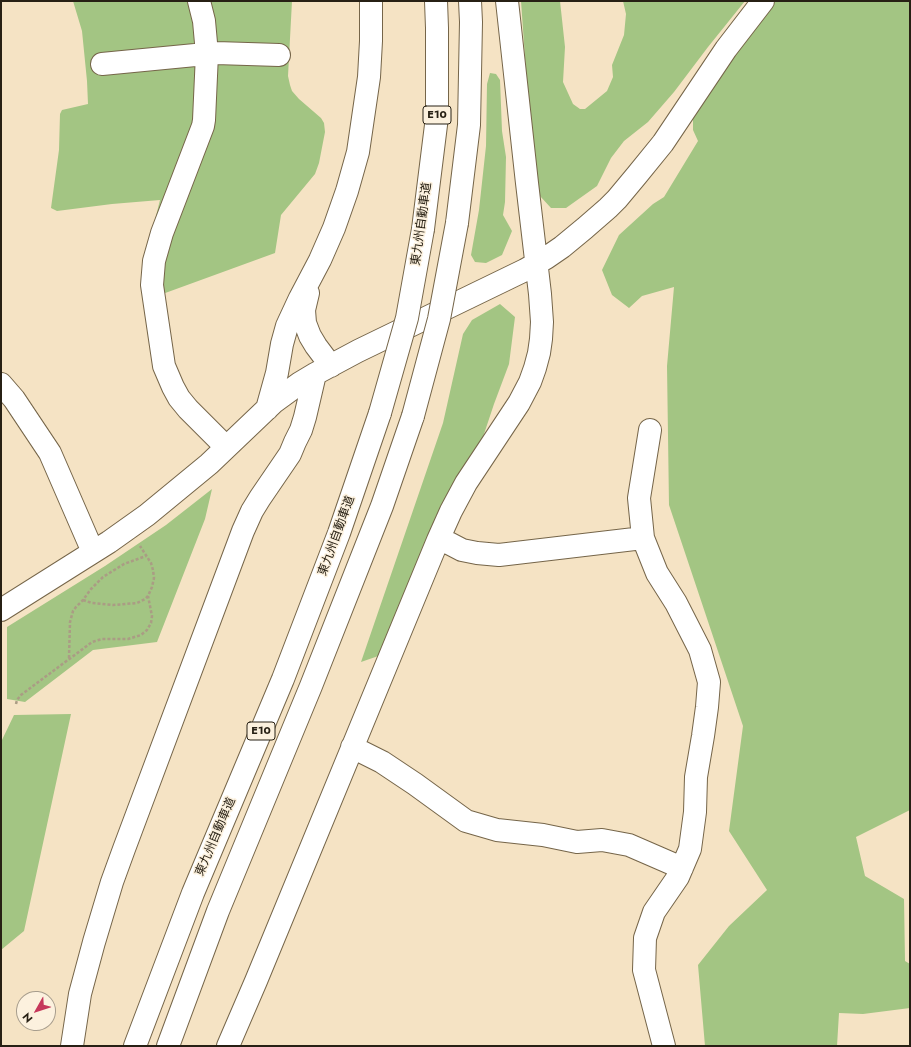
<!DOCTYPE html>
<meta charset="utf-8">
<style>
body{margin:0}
#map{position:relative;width:911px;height:1047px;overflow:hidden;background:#f5e3c4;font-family:Jost,sans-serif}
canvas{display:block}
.frame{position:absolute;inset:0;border:2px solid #272014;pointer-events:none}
.north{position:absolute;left:16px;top:991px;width:40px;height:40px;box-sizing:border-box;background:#fcf1de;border:1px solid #a79d8d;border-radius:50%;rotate:231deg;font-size:11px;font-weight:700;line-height:16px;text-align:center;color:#272014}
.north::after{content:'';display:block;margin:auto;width:14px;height:18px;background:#c6375b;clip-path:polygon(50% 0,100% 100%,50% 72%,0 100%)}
</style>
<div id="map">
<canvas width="911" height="1047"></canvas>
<div class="frame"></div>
<div class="north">N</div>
</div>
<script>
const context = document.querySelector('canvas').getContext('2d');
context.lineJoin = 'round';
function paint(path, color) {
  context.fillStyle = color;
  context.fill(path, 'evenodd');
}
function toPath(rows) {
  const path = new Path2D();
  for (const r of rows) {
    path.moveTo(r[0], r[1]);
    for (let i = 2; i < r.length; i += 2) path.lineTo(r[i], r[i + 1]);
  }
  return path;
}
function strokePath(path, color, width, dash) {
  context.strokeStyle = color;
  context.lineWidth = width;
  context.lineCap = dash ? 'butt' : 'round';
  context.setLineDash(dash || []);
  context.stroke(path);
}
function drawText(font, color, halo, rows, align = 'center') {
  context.font = font + ' Jost,"Noto Sans JP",sans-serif';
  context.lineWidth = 3;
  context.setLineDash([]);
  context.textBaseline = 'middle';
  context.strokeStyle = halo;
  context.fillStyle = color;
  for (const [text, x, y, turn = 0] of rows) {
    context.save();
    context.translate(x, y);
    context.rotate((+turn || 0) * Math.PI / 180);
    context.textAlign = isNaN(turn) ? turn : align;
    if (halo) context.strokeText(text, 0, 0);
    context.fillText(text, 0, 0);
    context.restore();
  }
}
const green = toPath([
 [73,1,292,1,288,76,290,85,292,91,299,99,321,118,324,123,325,132,319,163,315,174,281,215,275,253,157,296,144,264,160,200,112,204,57,211,51,208,59,150,60,114,62,110,88,104,87,81,82,31],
 [521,1,560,1,565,47,563,82,573,104,580,109,585,109,607,91,613,77,612,65,624,35,626,14,623,1,745,1,708,47,674,92,648,122,624,141,611,158,597,186,566,208,551,208,540,196,532,157],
 [775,1,910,1,910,810,856,837,865,876,904,899,905,961,910,964,910,1008,863,1014,839,1013,837,1046,705,1046,698,965,729,926,767,890,729,831,743,726,669,505,667,366,674,287,642,296,629,308,612,295,602,270,619,235,653,204,664,197,698,141,693,130,693,118,733,56,772,6],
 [490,73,496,74,500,80,502,131,506,157,505,202,503,215,512,231,502,255,486,263,475,262,471,255,479,210,486,146,487,84],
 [500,304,515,317,509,364,494,404,482,440,384,654,361,662,443,423,463,334,472,320],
 [212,489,205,519,157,642,93,650,25,702,7,699,7,627,105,566,166,525],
 [71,714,24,931,1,950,1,742,14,715]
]);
const path = toPath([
 [83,600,92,603,113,605,137,603,145,599,148,596,152,587,154,578,153,570,151,563,140,546],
 [69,658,70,622,73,611,76,607,83,600,91,589,103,577,124,564,146,556],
 [16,704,17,700,21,695,92,642,102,639,128,639,141,635,147,630,151,623,152,616,148,596]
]);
const minor = toPath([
 [199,1,204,21,207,54,204,120,203,126,162,233,154,261,152,285,164,366,173,387,179,398,188,409,226,447],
 [102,64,216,53,279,55],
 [308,293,304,310,305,323,310,336,316,346,331,366],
 [1,384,14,399,50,453,93,552],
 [267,409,277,373,282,344,287,326,300,298,320,260,334,228,347,191,358,152,369,77,371,41,371,1],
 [650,430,639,498,643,538,657,573,676,603,700,650,709,682,707,707,703,736,696,777,695,812,690,849,678,877,654,912,645,938,644,970,664,1046],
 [439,538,462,550,477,553,499,555,643,538],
 [1,610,109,542,147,515,209,464,274,402,300,383,315,374,358,351,525,270,546,258,562,247,585,228,608,208,617,199,637,175,663,143,726,49,763,1],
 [352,747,382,762,415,784,466,821,497,830,543,835,577,842,602,840,629,845,682,868],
 [72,1046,80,994,94,942,112,882,124,849,243,531,252,511,260,498,290,454,295,442,301,430,305,417,315,374],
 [228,1046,256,981,438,540,451,511,466,483,519,403,530,382,535,368,539,353,541,339,542,322,540,294,527,183,507,1]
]);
const highway = toPath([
 [457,223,469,125,471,22,470,1],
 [423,229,437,117,437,28,436,1],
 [135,1046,193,893,283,679,339,533,380,413],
 [168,1046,218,911,311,686,382,506,413,416]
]);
const highwayBridge = toPath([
 [380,413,407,318,423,229],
 [413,416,439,319,457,223]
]);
const shields = [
 [437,115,28],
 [261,731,28]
];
const shieldNames = [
 ["E10",437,115],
 ["E10",261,731]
];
const streetNames = [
 ["東九州自動車道",422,224,-82],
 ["東九州自動車道",337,536,-70],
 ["東九州自動車道",216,837,-67]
];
paint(green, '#a3c583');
strokePath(minor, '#756549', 24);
strokePath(highway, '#756549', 24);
strokePath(path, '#aa9c84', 2.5, [3, 2]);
strokePath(minor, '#fff', 22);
strokePath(highway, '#fff', 22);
strokePath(highwayBridge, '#756549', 24, []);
strokePath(highwayBridge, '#fff', 22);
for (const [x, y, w] of shields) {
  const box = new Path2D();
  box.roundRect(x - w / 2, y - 9, w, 18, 3);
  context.fillStyle = '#fcf1de';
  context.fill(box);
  strokePath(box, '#272014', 1);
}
drawText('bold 11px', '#272014', null, shieldNames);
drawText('12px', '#272014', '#fcf1de', streetNames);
</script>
